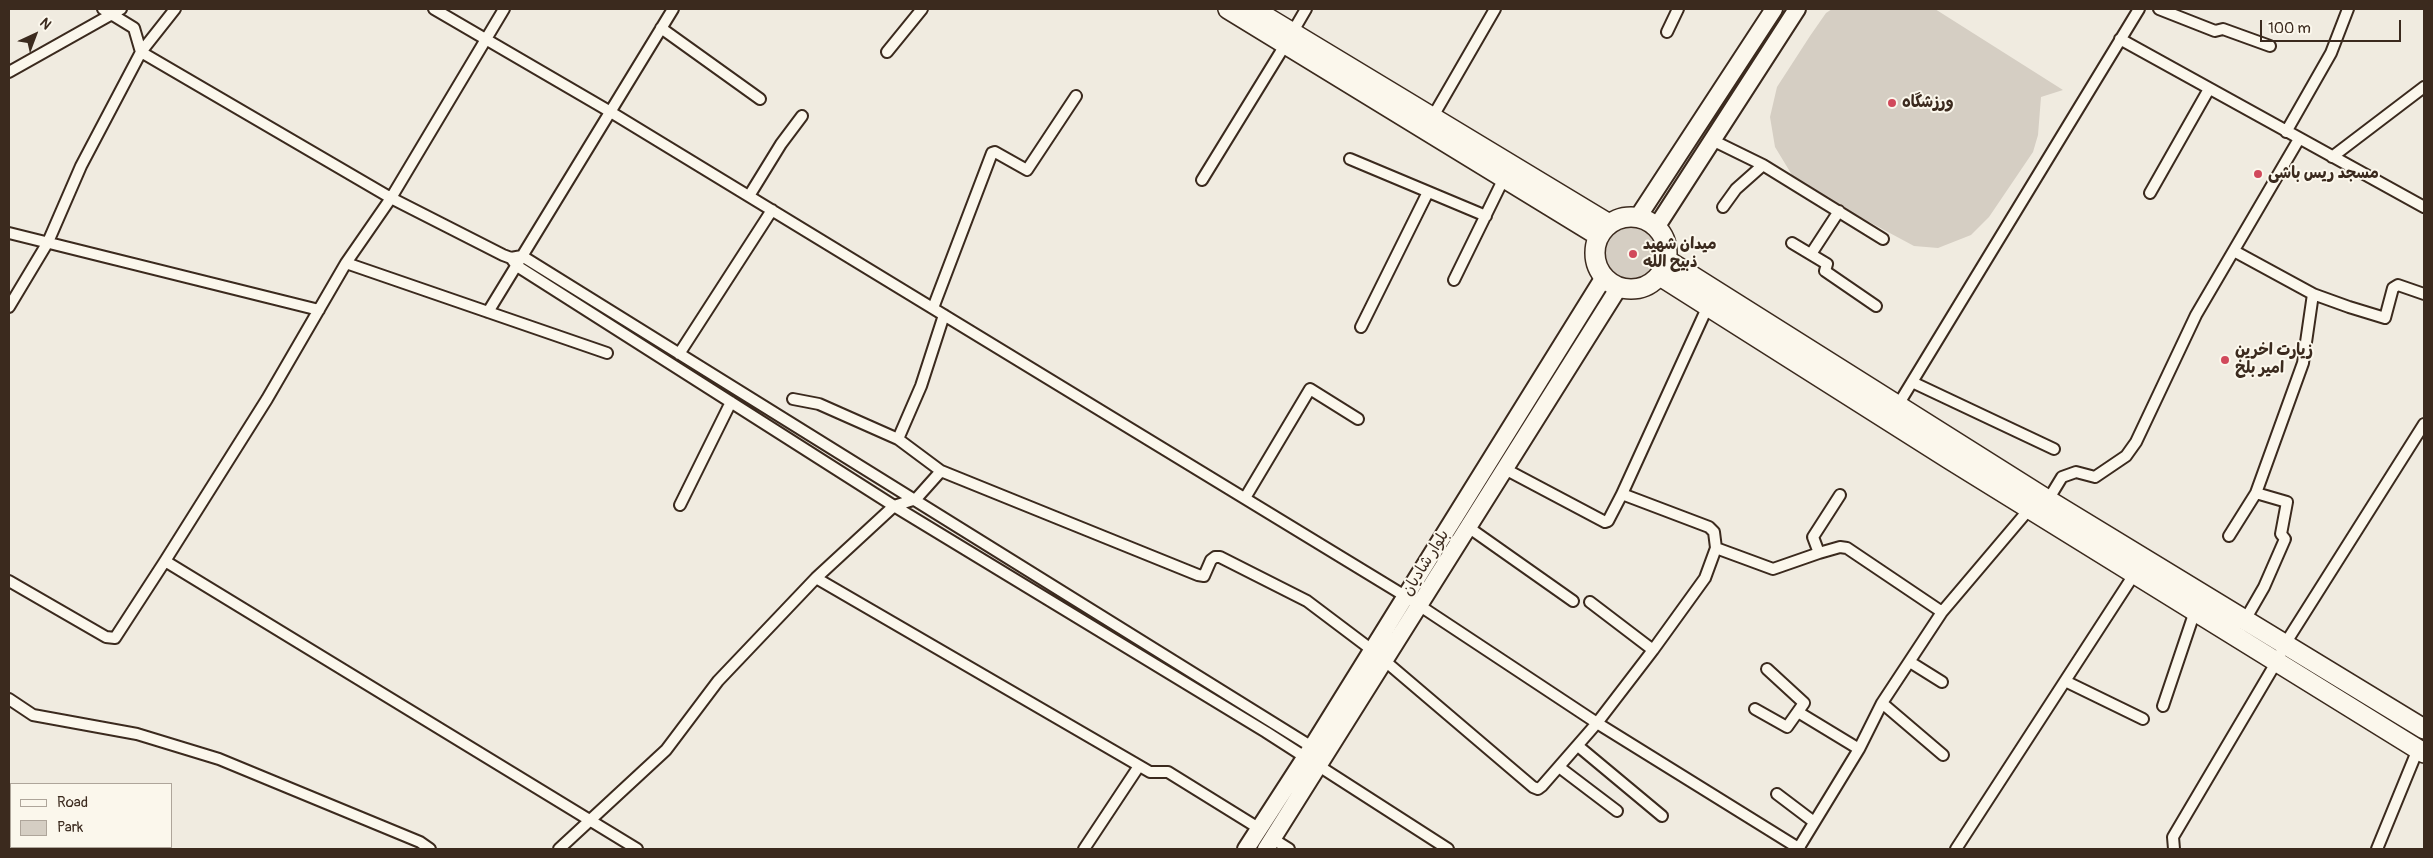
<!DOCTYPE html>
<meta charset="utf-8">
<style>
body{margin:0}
#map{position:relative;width:2433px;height:858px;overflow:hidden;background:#f0ebe0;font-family:Pangolin,sans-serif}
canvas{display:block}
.frame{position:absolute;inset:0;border:10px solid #3b2a1e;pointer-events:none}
.legend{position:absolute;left:10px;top:783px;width:162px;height:65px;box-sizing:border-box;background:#fbf7ec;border:1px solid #aea59a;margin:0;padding:6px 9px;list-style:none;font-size:15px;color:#3b2a1e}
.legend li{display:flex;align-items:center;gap:10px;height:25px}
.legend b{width:25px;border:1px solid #aea59a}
.north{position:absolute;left:10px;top:10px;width:50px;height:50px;-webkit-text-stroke:4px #fbf7ec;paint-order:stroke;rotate:43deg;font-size:14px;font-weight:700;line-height:20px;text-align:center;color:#3b2a1e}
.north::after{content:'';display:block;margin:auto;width:18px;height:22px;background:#3b2a1e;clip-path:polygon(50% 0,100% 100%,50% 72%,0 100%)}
.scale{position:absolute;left:2260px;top:20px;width:141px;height:22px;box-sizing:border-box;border:2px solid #3b2a1e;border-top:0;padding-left:6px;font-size:15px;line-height:18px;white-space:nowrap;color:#3b2a1e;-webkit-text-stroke:4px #fbf7ec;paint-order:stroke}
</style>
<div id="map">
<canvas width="2433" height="858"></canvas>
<div class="frame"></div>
<ul class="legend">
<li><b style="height:6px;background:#fbf7ec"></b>Road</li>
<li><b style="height:14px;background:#d5cec3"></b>Park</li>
</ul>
<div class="north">N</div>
<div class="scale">100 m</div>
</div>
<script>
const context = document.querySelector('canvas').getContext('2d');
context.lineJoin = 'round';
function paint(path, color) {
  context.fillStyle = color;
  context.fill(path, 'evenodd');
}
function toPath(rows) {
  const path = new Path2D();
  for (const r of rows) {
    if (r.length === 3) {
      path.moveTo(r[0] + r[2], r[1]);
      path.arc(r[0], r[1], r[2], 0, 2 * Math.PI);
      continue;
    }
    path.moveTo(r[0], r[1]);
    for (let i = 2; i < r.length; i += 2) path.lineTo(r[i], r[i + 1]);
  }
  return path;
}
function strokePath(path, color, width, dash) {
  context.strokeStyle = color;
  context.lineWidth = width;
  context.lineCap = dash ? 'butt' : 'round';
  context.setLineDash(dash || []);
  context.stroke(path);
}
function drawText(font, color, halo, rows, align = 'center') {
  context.font = font + ' Pangolin,"Playpen Sans Arabic",sans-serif';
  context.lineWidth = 4;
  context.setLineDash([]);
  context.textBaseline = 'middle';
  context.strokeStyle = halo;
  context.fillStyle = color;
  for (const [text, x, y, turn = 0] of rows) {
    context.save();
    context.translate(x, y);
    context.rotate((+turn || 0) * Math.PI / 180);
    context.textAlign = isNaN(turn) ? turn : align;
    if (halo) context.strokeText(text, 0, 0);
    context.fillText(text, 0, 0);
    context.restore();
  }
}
const green = toPath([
 [1832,9,1935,9,2063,90,2041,97,2038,135,2033,152,1989,217,1971,235,1938,248,1914,246,1817,194,1792,175,1775,147,1770,117,1777,87,1810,36,1826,13],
 [1631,253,26]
]);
const street = toPath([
 [103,9,134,28,141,52,391,198,503,255,511,258,522,256,1312,747],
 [434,9,609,111,1405,596,1597,723,1800,849],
 [2159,9,2215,31,2223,29,2270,46],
 [661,28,760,99],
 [1667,32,1678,9],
 [1292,33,1306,9],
 [2120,39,2424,207],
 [887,52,922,9],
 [9,72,121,9],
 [1432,118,1495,9],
 [2286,132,2331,53,2348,9],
 [1712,140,1763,165,1883,239],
 [2332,157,2424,87],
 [1350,159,1486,216],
 [1202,180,1285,45],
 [2150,193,2209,89],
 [749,196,781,144,802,116],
 [1723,207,1736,189,1763,165],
 [9,233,319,310],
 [1792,243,1827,264,1825,271,1876,306],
 [1811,254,1839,211],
 [511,258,517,266,894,506,1266,732,1448,849],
 [346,263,607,353],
 [1454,280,1504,178],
 [2313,294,2349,307,2385,318,2393,288,2398,285,2424,294],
 [9,307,48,242,81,166,141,52,175,9],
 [933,308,992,153,995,152,1027,170,1076,96],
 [488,312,673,9],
 [1361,327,1428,192],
 [679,354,772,210],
 [1912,382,2054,449],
 [793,399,819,404,898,439],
 [1898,405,2139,9],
 [1505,469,1605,522,1608,521,1622,494],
 [941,471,898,439,921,386,944,315],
 [1245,498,1310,389,1358,419],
 [2045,502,2048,500,2062,477,2076,472,2095,477,2126,456,2136,442,2196,315,2299,139],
 [680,505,731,402],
 [1468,527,1573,601],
 [2229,536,2256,493,2303,363,2313,294,2234,251],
 [1716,548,1773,569,1819,553,1840,547,1847,548,1942,612],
 [1819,553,1813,537,1840,495],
 [165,561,637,849],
 [816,578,1150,772,1168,772,1260,829],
 [9,581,106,637,115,638,165,561,267,399,346,263,391,198,504,9],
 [1590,602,1653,650],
 [2245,620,2264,587,2285,539,2281,534,2287,502,2256,493],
 [1385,661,1533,787,1538,789,1542,786,1597,723,1653,650,1705,578,1716,548,1714,532,1709,527,1622,494,1707,308],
 [1910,662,1942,682],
 [2065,681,2143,719],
 [9,699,33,715,137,734,219,759,420,842,430,849],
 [1882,703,1943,755],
 [2163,706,2195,611],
 [1755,709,1787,727,1804,703,1767,669],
 [1798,712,1859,749],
 [1578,746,1662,816],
 [1559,767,1617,811],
 [1777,794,1814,822],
 [1273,839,1289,849],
 [559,849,666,750,718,681,816,578,894,506,916,499,941,471,1198,575,1204,576,1211,560,1215,557,1220,557,1307,601,1372,650],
 [1084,849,1139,766],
 [1798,849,1859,749,1882,703,1942,612,2031,507],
 [1956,849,2135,573],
 [2174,849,2173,837,2277,661,2285,644,2424,424],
 [2377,849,2418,749]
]);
const primary = toPath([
 [1638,217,1774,9],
 [1657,226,1797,9],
 [1246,849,1312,747,1604,277],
 [1266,849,1619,287]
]);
const highway = toPath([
 [1228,9,1599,236],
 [1253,9,1609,224],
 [1631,253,36],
 [1667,260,2048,500,2424,729],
 [1660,276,1949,459,2424,753]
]);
const markers = [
 [1892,103,5,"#d1495b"],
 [2258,174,5,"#d1495b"],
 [1633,254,5,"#d1495b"],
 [2225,360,5,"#d1495b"]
];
const poiNames = [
 ["ورزشگاه",1902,103],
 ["مسجد ریس باشی",2268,174],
 ["میدان شهید",1643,245],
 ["ذبیح الله",1643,263],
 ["زیارت اخرین",2235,351],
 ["امیر بلخ",2235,369]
];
const streetNames = [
 ["بلوار شادیان",1426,563,-58]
];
paint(green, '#d5cec3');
strokePath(street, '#3b2a1e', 14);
strokePath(primary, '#3b2a1e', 20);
strokePath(highway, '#3b2a1e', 22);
strokePath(street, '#fbf7ec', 10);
strokePath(primary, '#fbf7ec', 16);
strokePath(highway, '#fbf7ec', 19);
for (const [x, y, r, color] of markers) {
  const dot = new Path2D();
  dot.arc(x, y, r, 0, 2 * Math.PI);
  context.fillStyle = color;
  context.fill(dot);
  strokePath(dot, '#fbf7ec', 2);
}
drawText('bold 16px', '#3b2a1e', '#fbf7ec', poiNames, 'left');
drawText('16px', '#3b2a1e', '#fbf7ec', streetNames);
</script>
